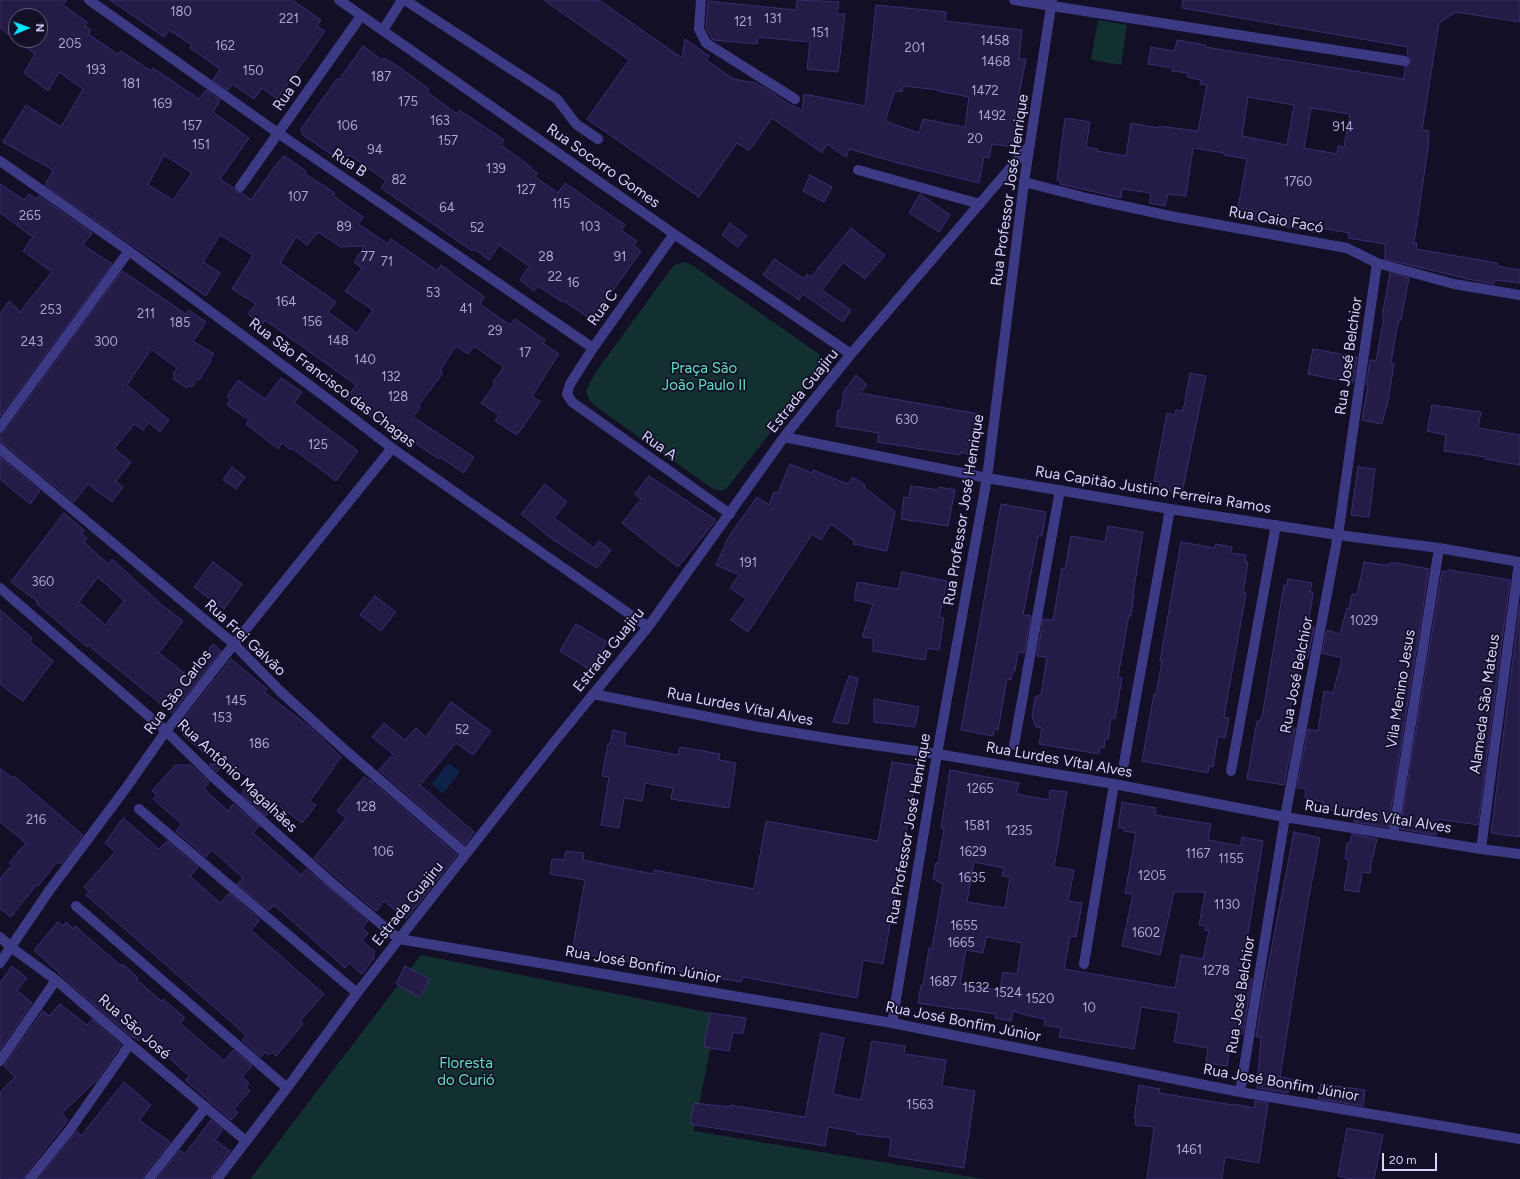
<!DOCTYPE html>
<meta charset="utf-8">
<style>
body{margin:0}
#map{position:relative;width:1520px;height:1179px;overflow:hidden;background:#130f26;font-family:Figtree,sans-serif}
canvas{display:block}
.north{position:absolute;left:8px;top:8px;width:40px;height:40px;box-sizing:border-box;background:#130f26;border:1px solid #625e7d;border-radius:50%;rotate:89deg;font-size:11px;font-weight:700;line-height:16px;text-align:center;color:#d9d4ff}
.north::after{content:'';display:block;margin:auto;width:14px;height:18px;background:#00e5ff;clip-path:polygon(50% 0,100% 100%,50% 72%,0 100%)}
.scale{position:absolute;left:1382px;top:1153px;width:55px;height:18px;box-sizing:border-box;border:2px solid #d9d4ff;border-top:0;padding-left:5px;font-size:12px;line-height:14px;white-space:nowrap;color:#d9d4ff;-webkit-text-stroke:3px #130f26;paint-order:stroke}
</style>
<div id="map">
<canvas width="1520" height="1179"></canvas>
<div class="north">N</div>
<div class="scale">20 m</div>
</div>
<script>
const context = document.querySelector('canvas').getContext('2d');
context.lineJoin = 'round';
function paint(path, color) {
  context.fillStyle = color;
  context.fill(path, 'evenodd');
}
function toPath(rows) {
  const path = new Path2D();
  for (const r of rows) {
    path.moveTo(r[0], r[1]);
    for (let i = 2; i < r.length; i += 2) path.lineTo(r[i], r[i + 1]);
  }
  return path;
}
function strokePath(path, color, width, dash) {
  context.strokeStyle = color;
  context.lineWidth = width;
  context.lineCap = dash ? 'butt' : 'round';
  context.setLineDash(dash || []);
  context.stroke(path);
}
function drawText(font, color, halo, rows, align = 'center') {
  context.font = font + ' Figtree,sans-serif';
  context.lineWidth = 3.5;
  context.setLineDash([]);
  context.textBaseline = 'middle';
  context.strokeStyle = halo;
  context.fillStyle = color;
  for (const [text, x, y, turn = 0] of rows) {
    context.save();
    context.translate(x, y);
    context.rotate((+turn || 0) * Math.PI / 180);
    context.textAlign = isNaN(turn) ? turn : align;
    if (halo) context.strokeText(text, 0, 0);
    context.fillText(text, 0, 0);
    context.restore();
  }
}
const green = toPath([
 [1098,20,1127,25,1121,65,1091,60],
 [685,262,689,263,819,354,820,358,820,366,817,372,729,486,722,491,713,489,595,406,589,400,586,391,590,382,600,366,674,265],
 [421,955,717,1014,694,1131,985,1179,250,1179]
]);
const water = toPath([
 [448,763,460,772,443,794,432,784]
]);
const building = toPath([
 [0,0,67,0,63,5,87,22,85,26,91,30,88,34,118,54,121,51,151,71,153,68,199,99,206,90,220,100,213,112,249,138,220,179,234,188,237,192,242,193,251,200,275,166,284,156,306,171,304,173,335,193,333,196,363,217,358,224,388,244,391,239,437,271,441,265,484,297,480,304,510,325,515,319,545,340,543,343,559,354,532,396,540,402,517,435,495,421,499,415,481,403,495,384,493,382,504,367,474,346,468,354,456,346,440,370,443,373,418,406,420,407,413,417,474,457,464,473,440,457,439,459,401,434,400,435,375,415,373,418,346,399,356,385,265,320,262,324,248,314,256,304,232,289,253,255,220,235,203,262,220,273,206,296,45,185,53,170,3,142,26,105,61,127,83,89,59,72,48,91,24,73,35,54,0,28,0,0],
 [16,16,40,16,40,40,16,40,16,16],
 [164,155,192,173,173,200,148,185,164,155],
 [318,232,341,247,365,246,354,262,362,268,345,291,373,310,357,333,328,312,336,302,280,263,296,237,307,245,318,232],
 [110,0,292,0,321,20,317,26,325,31,277,99,262,88,254,99,232,84,228,90,213,80,220,69,190,48,192,45,169,30,164,37,110,0],
 [544,0,599,0,682,58,685,39,709,56,706,60,733,79,756,83,761,87,762,86,792,106,794,105,802,111,804,94,865,106,876,5,946,12,945,21,1022,30,1019,59,1026,59,1017,104,1012,147,992,144,989,158,984,157,979,183,902,164,849,149,846,157,827,144,822,153,772,118,749,151,737,143,699,197,587,119,629,60,544,0],
 [903,86,938,90,938,91,969,97,965,127,923,119,919,133,885,121,895,91,902,92,903,86],
 [797,0,839,2,837,14,845,14,838,72,807,69,810,42,758,37,757,44,713,40,706,28,708,1,796,10,797,0],
 [1183,0,1520,0,1520,22,1456,12,1439,23,1422,130,1429,131,1428,141,1429,141,1414,243,1417,243,1416,249,1497,263,1497,266,1520,270,1520,283,1495,280,1494,284,1468,279,1385,259,1385,244,1348,238,1349,233,1320,228,1319,233,1254,221,1256,212,1238,208,1247,159,1224,155,1224,153,1193,148,1186,196,1168,194,1165,206,1149,203,1151,193,1122,189,1121,198,1060,184,1061,181,1057,180,1065,118,1090,122,1086,147,1098,149,1097,151,1126,156,1131,123,1158,128,1159,126,1198,131,1207,85,1200,84,1201,80,1187,77,1188,73,1172,71,1173,68,1148,64,1151,47,1175,51,1177,40,1205,45,1205,47,1404,79,1405,67,1410,65,1411,62,1411,58,1407,55,1408,47,1182,8,1183,0],
 [1248,97,1294,105,1287,145,1242,136,1248,97],
 [1311,108,1350,114,1344,147,1338,146,1337,154,1304,148,1311,108],
 [363,46,382,60,384,58,399,67,429,89,427,92,457,114,459,110,504,140,501,145,531,167,530,168,537,173,535,177,558,193,565,183,625,225,621,230,637,241,634,246,641,251,592,320,564,301,562,302,538,286,534,291,520,280,529,266,499,245,489,260,474,249,472,251,381,188,386,181,350,155,344,163,303,135,301,129,337,79,339,80,363,46],
 [810,175,832,187,824,202,803,191,810,175],
 [0,184,24,200,29,194,36,199,39,196,92,233,83,245,112,264,0,416,0,314,9,301,17,308,19,313,52,272,23,251,33,237,0,213,0,184],
 [920,194,950,215,939,232,909,213,920,194],
 [730,223,747,236,738,247,722,235,730,223],
 [851,228,885,255,865,279,843,262,822,290,851,310,843,322,803,294,799,300,763,275,774,259,804,279,807,274,811,277,851,228],
 [122,271,186,314,189,310,206,322,193,341,214,354,210,360,211,361,199,380,197,379,192,387,189,385,187,388,173,379,175,376,173,374,177,368,151,349,127,385,169,420,160,432,149,423,143,430,134,424,114,449,131,462,116,481,123,487,112,502,88,484,74,502,4,444,0,443,0,433,5,431,122,271],
 [1390,273,1409,278,1401,320,1399,320,1396,334,1391,363,1394,364,1387,407,1386,407,1382,424,1362,420,1368,386,1366,385,1370,360,1376,361,1384,317,1382,317,1390,273],
 [1313,349,1357,357,1353,383,1308,374,1313,349],
 [1190,373,1206,376,1182,493,1158,489,1160,482,1154,481,1167,413,1175,415,1176,410,1183,411,1190,373],
 [856,375,867,385,860,393,979,414,972,452,966,454,961,452,960,455,877,442,879,433,836,426,838,410,841,410,844,391,856,375],
 [281,378,302,392,294,403,358,451,336,481,292,448,291,450,282,443,278,449,246,424,249,420,227,405,230,400,227,397,238,380,265,399,281,378],
 [1432,405,1481,412,1478,428,1520,435,1520,465,1485,459,1485,457,1444,451,1446,435,1427,431,1432,405],
 [0,457,40,491,30,504,0,479,0,457],
 [790,464,812,473,813,470,848,484,853,477,865,485,864,487,895,512,887,551,853,544,854,541,831,524,821,540,812,534,748,632,731,620,746,599,730,588,739,575,716,565,729,536,757,497,769,505,774,492,778,493,790,464],
 [232,467,245,477,236,489,223,480,232,467],
 [1358,467,1375,469,1369,517,1351,515,1358,467],
 [649,476,716,520,678,567,622,523,641,499,635,494,649,476],
 [545,484,567,502,554,518,594,548,599,541,611,550,597,568,552,539,521,514,545,484],
 [911,486,939,490,939,487,955,490,948,526,901,519,904,497,909,498,911,486],
 [1001,504,1046,512,1042,536,1038,536,1023,615,1031,616,1024,653,1018,652,1015,671,1012,673,1011,680,1007,679,998,730,994,729,993,736,961,730,1001,504],
 [64,513,84,530,81,533,87,538,84,542,108,564,112,559,162,605,183,621,159,653,188,676,213,644,221,651,172,713,88,645,87,647,36,603,37,601,11,582,64,513],
 [98,577,124,601,105,625,79,602,98,577],
 [1108,526,1143,532,1133,595,1134,595,1131,616,1129,615,1118,677,1122,678,1115,719,1111,718,1108,739,1105,739,1104,748,1100,747,1099,754,1039,744,1042,728,1036,727,1032,717,1035,697,1041,695,1047,657,1037,656,1043,619,1053,620,1062,568,1065,569,1071,536,1105,542,1108,526],
 [1181,542,1215,548,1216,544,1232,547,1231,553,1246,555,1245,562,1248,562,1243,592,1246,593,1224,717,1229,718,1225,738,1218,736,1213,767,1209,766,1208,773,1142,761,1154,694,1156,694,1162,661,1160,661,1181,542],
 [213,562,242,584,224,609,194,587,213,562],
 [1364,562,1385,565,1389,565,1389,563,1398,563,1429,569,1388,827,1354,822,1355,817,1349,815,1349,814,1322,808,1324,802,1305,798,1306,789,1297,788,1308,729,1318,731,1324,691,1333,693,1342,658,1322,653,1327,630,1340,634,1347,608,1349,609,1352,594,1357,595,1364,562],
 [1449,570,1510,580,1478,825,1438,819,1436,835,1400,829,1442,571,1446,572,1449,570],
 [902,572,947,581,939,617,944,618,939,650,927,648,925,660,873,651,873,638,862,637,873,604,854,600,857,582,898,589,902,572],
 [1288,579,1312,583,1310,592,1313,592,1312,600,1308,626,1314,627,1308,658,1301,657,1296,691,1293,691,1289,719,1291,720,1290,727,1295,728,1284,785,1247,779,1257,721,1260,722,1263,712,1284,585,1287,586,1288,579],
 [375,596,396,612,381,631,360,615,375,596],
 [1520,604,1520,837,1491,833,1520,604],
 [0,610,32,638,30,642,53,661,23,701,0,684,0,610],
 [576,624,607,642,590,670,560,651,576,624],
 [231,659,267,689,264,692,311,728,341,757,310,801,316,805,302,823,275,803,266,816,241,794,252,780,226,760,217,772,209,764,217,764,183,735,189,727,182,721,231,659],
 [849,676,858,678,848,724,833,722,849,676],
 [874,699,919,707,915,727,874,722,874,699],
 [451,702,491,731,473,755,456,743,420,785,474,832,465,845,379,770,393,754,372,737,384,723,405,740,416,728,426,737,451,702],
 [613,730,626,733,624,745,678,755,680,747,720,754,719,760,736,763,729,808,671,799,673,788,645,783,642,801,624,798,619,828,601,825,609,777,602,776,608,744,610,744,613,730],
 [892,762,918,766,883,964,863,960,857,998,743,977,741,982,572,952,585,880,550,874,552,859,564,860,566,851,584,853,583,860,653,874,654,870,754,889,766,821,878,841,892,762],
 [175,765,191,765,209,782,204,789,228,811,233,804,259,826,253,833,301,875,306,869,368,921,362,928,368,933,362,941,374,951,374,958,362,974,349,963,345,968,274,905,269,910,237,884,243,878,212,850,206,857,176,831,182,824,153,799,157,795,152,791,175,765],
 [0,768,12,778,14,776,83,835,61,864,57,862,38,886,36,885,11,917,0,909,0,879,12,865,9,863,26,843,0,822,0,768],
 [950,770,1019,783,1016,794,1049,800,1050,790,1067,792,1054,867,1074,870,1068,901,1082,903,1076,937,1070,936,1064,969,1175,988,1181,955,1203,959,1209,931,1205,930,1206,926,1199,925,1205,892,1174,892,1160,955,1122,946,1133,894,1125,893,1136,833,1124,831,1124,828,1118,828,1122,802,1156,808,1155,815,1211,824,1208,840,1241,846,1242,837,1263,841,1241,977,1252,979,1243,1034,1232,1033,1227,1066,1206,1063,1208,1048,1174,1042,1179,1013,1141,1007,1134,1049,1059,1037,1061,1028,1044,1025,1045,1019,1030,1016,1013,1011,1011,1021,995,1018,996,1014,956,1008,956,1009,918,1003,921,985,923,986,929,948,932,948,943,884,933,879,936,863,938,863,944,829,941,828,950,770],
 [974,862,1004,868,1002,876,1010,877,1005,908,967,902,974,862],
 [986,937,1022,943,1017,974,1003,972,1000,990,960,984,966,950,983,953,986,937],
 [364,777,370,781,370,780,457,855,406,919,384,901,376,911,314,858,346,818,337,811,364,777],
 [123,818,159,849,167,841,198,867,190,876,220,903,229,893,260,920,251,930,324,994,300,1021,303,1024,276,1056,272,1052,269,1055,265,1052,261,1057,242,1040,246,1035,86,895,89,891,84,887,115,852,105,843,123,818],
 [1294,832,1320,838,1307,907,1280,1077,1292,1079,1288,1093,1257,1088,1261,1037,1256,1037,1265,982,1294,832],
 [1352,834,1377,839,1373,857,1372,856,1370,873,1362,872,1359,892,1344,890,1349,860,1345,859,1347,843,1350,843,1352,834],
 [58,922,63,926,66,922,73,929,75,926,121,966,123,964,138,978,137,980,161,1001,163,999,185,1018,180,1023,224,1061,233,1050,252,1066,242,1077,249,1083,246,1087,250,1091,234,1109,238,1113,231,1120,185,1080,189,1076,154,1044,151,1048,141,1039,139,1041,134,1037,133,1038,75,988,34,950,58,922],
 [12,966,27,978,17,990,32,1003,0,1050,0,983,12,966],
 [405,966,430,979,420,997,396,984,405,966],
 [60,1004,87,1025,92,1019,121,1045,97,1080,62,1113,68,1120,25,1175,24,1179,0,1179,0,1092,15,1077,4,1066,43,1011,49,1016,60,1004],
 [710,1013,746,1018,743,1034,733,1032,729,1051,704,1047,710,1013],
 [821,1033,844,1038,833,1094,861,1100,872,1041,905,1046,904,1054,946,1060,942,1086,975,1091,964,1168,889,1156,891,1138,856,1134,856,1132,828,1127,825,1146,690,1124,694,1103,729,1107,730,1105,805,1117,821,1033],
 [124,1082,151,1105,139,1120,170,1142,144,1175,143,1179,38,1179,77,1131,81,1136,124,1082],
 [1321,1084,1365,1090,1363,1106,1318,1099,1321,1084],
 [1139,1085,1160,1089,1159,1093,1233,1105,1233,1104,1255,1108,1255,1101,1268,1103,1259,1163,1225,1157,1222,1179,1147,1179,1154,1127,1135,1125,1136,1118,1134,1118,1139,1085],
 [211,1120,223,1130,215,1140,230,1151,212,1175,211,1179,157,1179,180,1150,185,1154,211,1120],
 [1347,1128,1383,1135,1374,1179,1353,1179,1338,1176,1347,1128]
]);
const lane = toPath([
 [405,0,557,99,576,124,598,139],
 [383,30,402,0]
]);
const street = toPath([
 [89,0,278,133,593,348],
 [339,0,674,234,851,354],
 [701,0,699,29,706,43,795,99],
 [1014,0,1405,61],
 [0,161,129,251,332,402,392,448,648,627],
 [858,170,980,204],
 [1024,182,1091,199,1170,216,1330,245,1347,248,1377,263,1454,284,1520,295],
 [240,187,361,16],
 [674,234,593,348,570,384,567,394,572,402,730,514],
 [0,427,129,251],
 [784,437,987,478,1170,509,1338,535,1439,548,1520,562],
 [0,449,234,644,281,692,345,750,466,854],
 [0,588,166,731,213,777,332,883,399,939,892,1023,1240,1092,1520,1139],
 [593,694,759,727,839,740,937,754,1114,784,1285,817,1481,849,1520,854],
 [1014,745,1060,490],
 [1124,763,1170,509],
 [1231,771,1276,525],
 [139,809,357,993],
 [1393,835,1439,548],
 [1481,849,1519,562],
 [76,906,287,1088],
 [0,937,12,948,56,980,130,1044,246,1141],
 [0,963,49,891,126,788,166,731,234,644,392,448],
 [1084,964,1114,784],
 [892,1023,937,754,987,478,1024,182,1052,0],
 [0,1061,56,980],
 [1240,1092,1285,817,1338,535,1377,263],
 [30,1179,69,1131,130,1044],
 [149,1179,206,1107],
 [217,1179,287,1088,357,993,399,939,555,741,648,627,784,437,851,354,1030,145]
]);
const numberNames = [
 ["180",181,12],
 ["221",289,19],
 ["131",773,19],
 ["121",743,22],
 ["151",820,33],
 ["1458",995,41],
 ["205",70,44],
 ["162",225,46],
 ["201",915,48],
 ["1468",996,62],
 ["193",96,70],
 ["150",253,71],
 ["187",381,77],
 ["181",131,84],
 ["1472",985,91],
 ["175",408,102],
 ["169",162,104],
 ["1492",992,116],
 ["163",440,121],
 ["157",192,126],
 ["106",347,126],
 ["914",1343,127],
 ["20",975,139],
 ["157",448,141],
 ["151",201,145],
 ["94",375,150],
 ["139",496,169],
 ["82",399,180],
 ["1760",1298,182],
 ["127",526,190],
 ["107",298,197],
 ["115",561,204],
 ["64",447,208],
 ["265",30,216],
 ["89",344,227],
 ["103",590,227],
 ["52",477,228],
 ["77",368,257],
 ["28",546,257],
 ["91",620,257],
 ["71",387,262],
 ["22",555,277],
 ["16",573,283],
 ["53",433,293],
 ["164",286,302],
 ["41",466,309],
 ["253",51,310],
 ["211",146,314],
 ["156",312,322],
 ["185",180,323],
 ["29",495,331],
 ["148",338,341],
 ["243",32,342],
 ["300",106,342],
 ["17",525,353],
 ["140",365,360],
 ["132",391,377],
 ["128",398,397],
 ["630",907,420],
 ["125",318,445],
 ["191",748,563],
 ["360",43,582],
 ["1029",1364,621],
 ["145",236,701],
 ["153",222,718],
 ["52",462,730],
 ["186",259,744],
 ["1265",980,789],
 ["128",366,807],
 ["216",36,820],
 ["1581",977,826],
 ["1235",1019,831],
 ["106",383,852],
 ["1629",973,852],
 ["1167",1198,854],
 ["1155",1231,859],
 ["1205",1152,876],
 ["1635",972,878],
 ["1130",1227,905],
 ["1655",964,926],
 ["1602",1146,933],
 ["1665",961,943],
 ["1278",1216,971],
 ["1687",943,982],
 ["1532",976,988],
 ["1524",1008,993],
 ["1520",1040,999],
 ["10",1089,1008],
 ["1563",920,1105],
 ["1461",1189,1150]
];
const streetNames = [
 ["Rua D",288,93,-55],
 ["Rua B",349,163,34],
 ["Rua Socorro Gomes",603,166,35],
 ["Rua Professor José Henrique",1010,190,-82],
 ["Rua Caio Facó",1276,220,10],
 ["Rua C",603,308,-54],
 ["Rua José Belchior",1349,356,-82],
 ["Rua São Francisco das Chagas",332,383,37],
 ["Estrada Guajiru",803,391,-51],
 ["Rua A",659,446,35],
 ["Rua Capitão Justino Ferreira Ramos",1153,490,9],
 ["Rua Professor José Henrique",964,510,-81],
 ["Rua Frei Galvão",245,638,43],
 ["Estrada Guajiru",609,650,-51],
 ["Rua José Belchior",1297,675,-79],
 ["Vila Menino Jesus",1401,689,-81],
 ["Rua São Carlos",178,692,-53],
 ["Alameda São Mateus",1485,704,-82],
 ["Rua Lurdes Vítal Alves",740,707,11],
 ["Rua Lurdes Vítal Alves",1059,760,10],
 ["Rua Antônio Magalhães",237,776,43],
 ["Rua Lurdes Vítal Alves",1378,817,9],
 ["Rua Professor José Henrique",909,829,-80],
 ["Estrada Guajiru",408,904,-51],
 ["Rua José Bonfim Júnior",643,965,10],
 ["Rua José Belchior",1241,995,-81],
 ["Rua José Bonfim Júnior",963,1022,11],
 ["Rua São José",134,1027,41],
 ["Rua José Bonfim Júnior",1281,1083,10]
];
const parkNames = [
 ["Praça São",704,369],
 ["João Paulo II",704,386],
 ["Floresta",466,1064],
 ["do Curió",466,1081]
];
paint(green, '#12302f');
paint(water, '#0c2248');
paint(building, '#241b47');
strokePath(building, '#3b2d73', 1);
strokePath(lane, '#3d3a85', 10);
strokePath(street, '#3d3a85', 10);
drawText('13px', '#aca6d1', null, numberNames);
drawText('15px', '#d9d4ff', '#130f26', streetNames);
drawText('15px', '#5fe0c0', '#130f26', parkNames);
</script>
